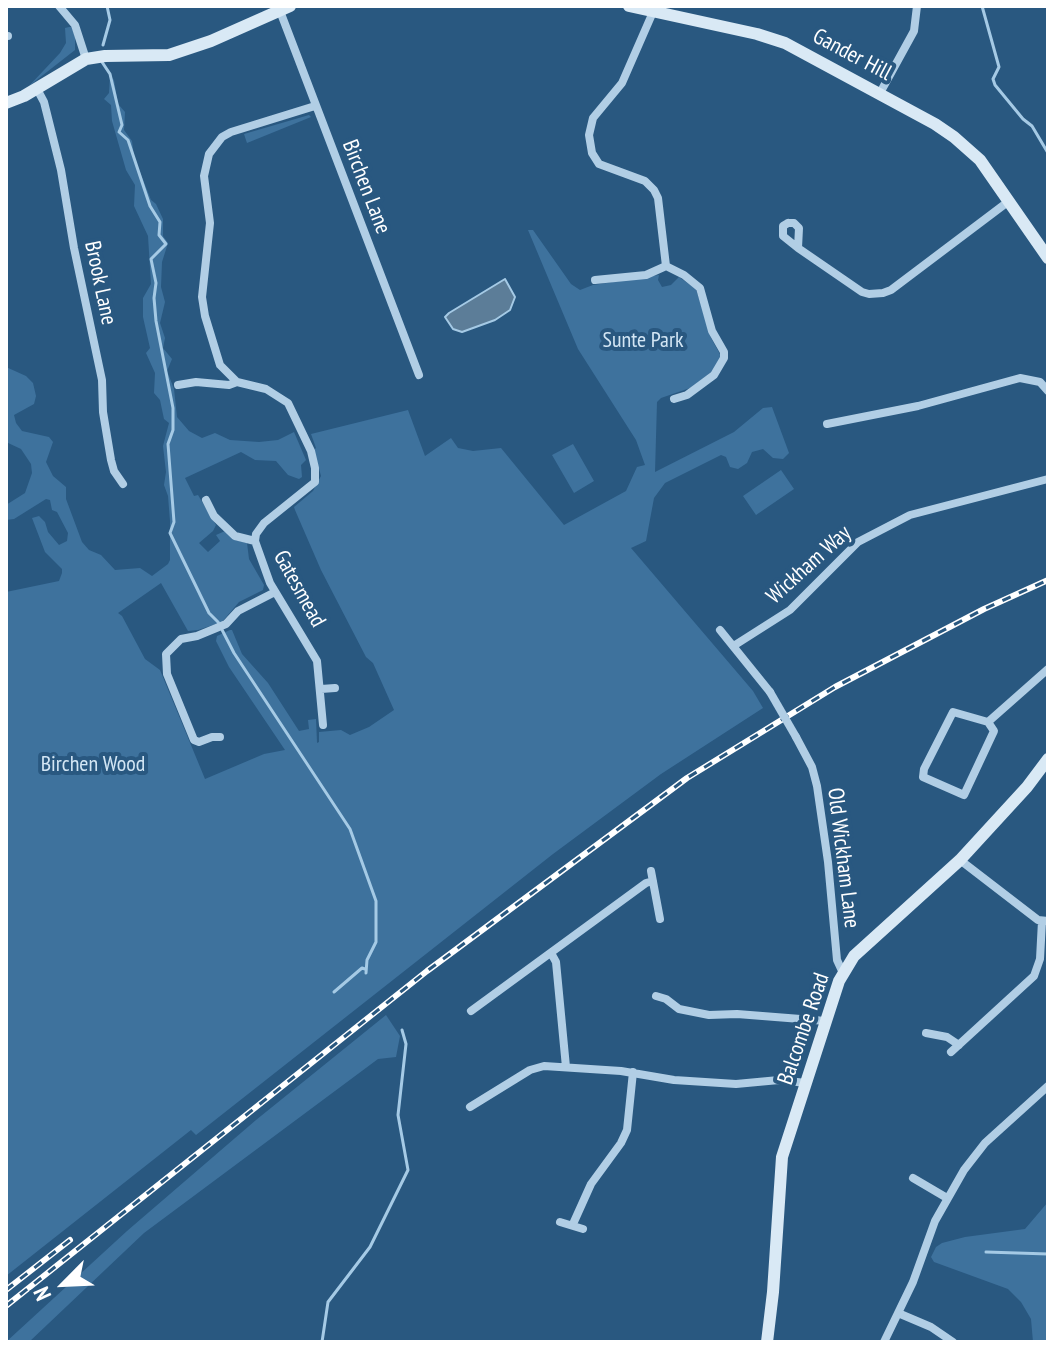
<!DOCTYPE html>
<style>
body{margin:0}
#map{position:relative;width:1054px;height:1348px;overflow:hidden;background:#295880;font-family:"PT Sans Narrow",sans-serif}
canvas{display:block}
.frame{position:absolute;inset:0;border:8px solid #fff;pointer-events:none}
.north{position:absolute;left:24px;top:1244px;width:80px;height:80px;-webkit-text-stroke:6px #295880;paint-order:stroke;rotate:246deg;font-size:22px;font-weight:700;line-height:32px;text-align:center;color:#fff}
.north::after{content:'';display:block;margin:auto;width:28px;height:36px;background:#fff;clip-path:polygon(50% 0,100% 100%,50% 72%,0 100%)}
</style>
<div id="map">
<canvas width="1054" height="1348"></canvas>
<div class="frame"></div>
<div class="north">N</div>
</div>
<script>
const context = document.querySelector('canvas').getContext('2d');
context.lineJoin = 'round';
function paint(path, color) {
  context.fillStyle = color;
  context.fill(path, 'evenodd');
}
function toPath(rows) {
  const path = new Path2D();
  for (const r of rows) {
    path.moveTo(r[0], r[1]);
    for (let i = 2; i < r.length; i += 2) path.lineTo(r[i], r[i + 1]);
  }
  return path;
}
function strokePath(path, color, width, dash) {
  context.strokeStyle = color;
  context.lineWidth = width;
  context.lineCap = dash ? 'butt' : 'round';
  context.setLineDash(dash || []);
  context.stroke(path);
}
function drawText(font, color, halo, rows, align = 'center') {
  context.font = font + ' "PT Sans Narrow",sans-serif';
  context.lineWidth = 8;
  context.setLineDash([]);
  context.textBaseline = 'middle';
  context.strokeStyle = halo;
  context.fillStyle = color;
  for (const [text, x, y, turn = 0] of rows) {
    context.save();
    context.translate(x, y);
    context.rotate((+turn || 0) * Math.PI / 180);
    context.textAlign = isNaN(turn) ? turn : align;
    if (halo) context.strokeText(text, 0, 0);
    context.fillText(text, 0, 0);
    context.restore();
  }
}
const green = toPath([
 [69,27,72,27,75,37,75,50,29,86,60,53,66,43,65,28],
 [110,76,114,80,118,104,125,112,124,130,132,141,134,157,151,200,156,204,163,219,163,236,168,243,162,262,161,287,165,302,160,323,165,338,163,348,172,359,167,371,174,389,177,417,189,431,202,438,215,433,230,440,259,442,278,440,294,432,306,460,301,465,302,477,299,479,288,475,276,461,255,460,241,452,185,478,194,496,198,495,216,525,213,531,199,543,208,552,220,541,216,535,225,531,235,540,247,543,249,559,264,585,263,590,239,602,222,622,198,630,188,631,161,583,118,613,122,616,145,659,160,670,205,779,264,754,285,750,229,667,216,641,217,636,230,630,232,630,242,654,268,683,299,731,309,729,308,720,316,719,317,743,319,742,319,732,341,730,350,735,369,727,394,710,373,663,366,657,321,570,295,510,294,507,313,491,321,476,314,450,316,448,311,434,408,410,425,456,451,438,458,448,473,451,501,448,564,525,626,491,637,467,645,465,636,440,578,349,528,230,533,230,571,284,580,290,593,285,659,275,658,280,662,287,671,285,679,277,696,289,711,338,721,356,714,370,690,388,661,398,657,402,655,472,734,432,763,408,772,407,789,453,783,459,773,458,763,449,752,452,747,463,738,469,730,467,726,457,721,455,665,483,654,498,646,541,631,548,753,691,763,708,661,774,553,854,196,1135,191,1130,6,1276,6,592,59,581,62,573,62,569,45,552,32,518,39,516,45,522,48,532,59,545,67,541,68,533,57,512,52,510,50,500,46,499,14,519,6,520,6,505,25,493,32,473,31,464,21,449,6,442,6,367,26,376,33,383,36,396,34,404,14,415,16,423,22,431,49,437,53,442,46,462,53,476,66,487,66,499,82,542,89,550,101,555,115,570,140,568,152,576,168,564,170,560,170,521,168,496,164,485,166,472,163,446,169,423,164,419,160,400,154,393,155,373,146,353,150,348,143,317,143,298,151,284,148,236,134,206,135,185,126,170,112,121,111,105,104,99,109,93],
 [309,115,311,117,247,143,244,134],
 [573,444,594,481,574,493,552,455],
 [781,470,794,489,756,515,743,496],
 [386,1015,400,1036,396,1057,378,1059,144,1233,29,1342,6,1342,127,1231,256,1120],
 [1048,1202,1048,1342,1033,1342,1031,1319,1021,1302,1008,1289,934,1262,931,1257,936,1247,942,1243,965,1237,1025,1229]
]);
const water = toPath([
 [505,279,515,297,510,310,495,320,462,332,453,329,445,317,449,313,505,279]
]);
const stream = toPath([
 [982,6,999,67,993,79,995,85,1023,119,1032,126,1048,153],
 [103,45,110,20,107,6],
 [102,62,110,74,122,125,119,132,128,140,150,206,160,222,159,235,166,244,151,259,156,283,154,298,156,321,173,408,173,430,168,444,174,522,170,533,209,613,218,622,234,653,350,829,376,901,376,942,367,960,366,973],
 [334,992,362,968,365,969],
 [986,1252,1048,1254],
 [322,1342,328,1302,370,1247,408,1170,398,1115,406,1044,402,1030]
]);
const street = toPath([
 [59,6,75,25,86,59],
 [280,11,419,375],
 [653,12,622,83,593,118,589,135,592,153,599,164,645,181,654,190,658,198,666,266],
 [6,36,8,36],
 [37,89,44,102,61,170,74,248,102,380,103,412,111,460,114,471,123,484],
 [880,93,914,31,917,6],
 [315,106,231,132,222,137,209,154,204,176,210,223,202,297,205,316,220,365,237,382,266,389,288,403,311,451,315,468,315,482,264,523,256,534,255,541,270,583,317,661,323,725],
 [788,223,794,223,799,228,798,248,783,236,783,226,788,223],
 [798,248,862,292,869,294,883,293,891,290,1009,201],
 [595,280,646,275,666,266,684,275,700,288,712,331,724,352,724,358,714,375,687,395,674,399],
 [178,385,196,382,229,385,237,382],
 [827,424,918,406,1020,378,1040,382,1048,391],
 [206,500,214,516,235,536,255,541],
 [720,630,770,692],
 [735,645,790,610,858,542,910,515,1048,479],
 [321,689,335,688],
 [988,722,953,712,924,769,923,777,964,795,994,731,988,722,1048,669],
 [220,737,212,737,199,742,194,740,167,674,166,654,181,639,197,636,226,624,238,611,275,592],
 [796,737,812,767,817,786,828,862,837,960,843,973],
 [960,860,1038,920,1048,921],
 [651,871,660,919],
 [551,953,556,962,566,1067],
 [656,996,666,999,679,1009,709,1015,737,1014,826,1021],
 [471,1011,646,883,653,881],
 [926,1033,947,1037,959,1045],
 [951,1052,1034,976,1040,959,1042,921],
 [470,1107,530,1070,544,1066,621,1071,674,1080,736,1084,779,1080,806,1083],
 [913,1178,947,1198],
 [560,1222,583,1229],
 [573,1224,591,1184,621,1143,627,1130,633,1072],
 [898,1313,931,1327,953,1342],
 [884,1342,913,1282,935,1221,964,1170,985,1143,1048,1086]
]);
const secondary = toPath([
 [629,6,757,34,785,43,935,124,954,137,980,160,1048,258],
 [6,103,24,96,86,59,105,56,169,55,211,41,290,6],
 [767,1342,773,1292,782,1157,839,981,854,956,960,860,1027,787,1048,759]
]);
const rail = toPath([
 [6,1290,70,1240],
 [6,1306,427,971,687,778,835,687,984,609,1048,580]
]);
const streetBridge = toPath([
 [770,692,796,737]
]);
const streetNames = [
 ["Gander Hill",852,55,28],
 ["Birchen Lane",366,187,69],
 ["Brook Lane",100,283,78],
 ["Wickham Way",809,565,-42],
 ["Gatesmead",299,589,61],
 ["Old Wickham Lane",843,858,83],
 ["Balcombe Road",804,1029,-71]
];
const parkNames = [
 ["Sunte Park",643,341],
 ["Birchen Wood",93,765]
];
paint(green, '#3e729d');
paint(water, '#5c7d98');
strokePath(water, '#a5cae5', 2);
strokePath(stream, '#a5cae5', 3);
strokePath(street, '#b1cee5', 8);
strokePath(secondary, '#d9e9f5', 12);
strokePath(rail, '#fff', 6);
strokePath(rail, '#295880', 3, [9]);
strokePath(streetBridge, '#b1cee5', 8);
drawText('22px', '#fff', '#295880', streetNames);
drawText('22px', '#d3e6f4', '#295880', parkNames);
</script>
